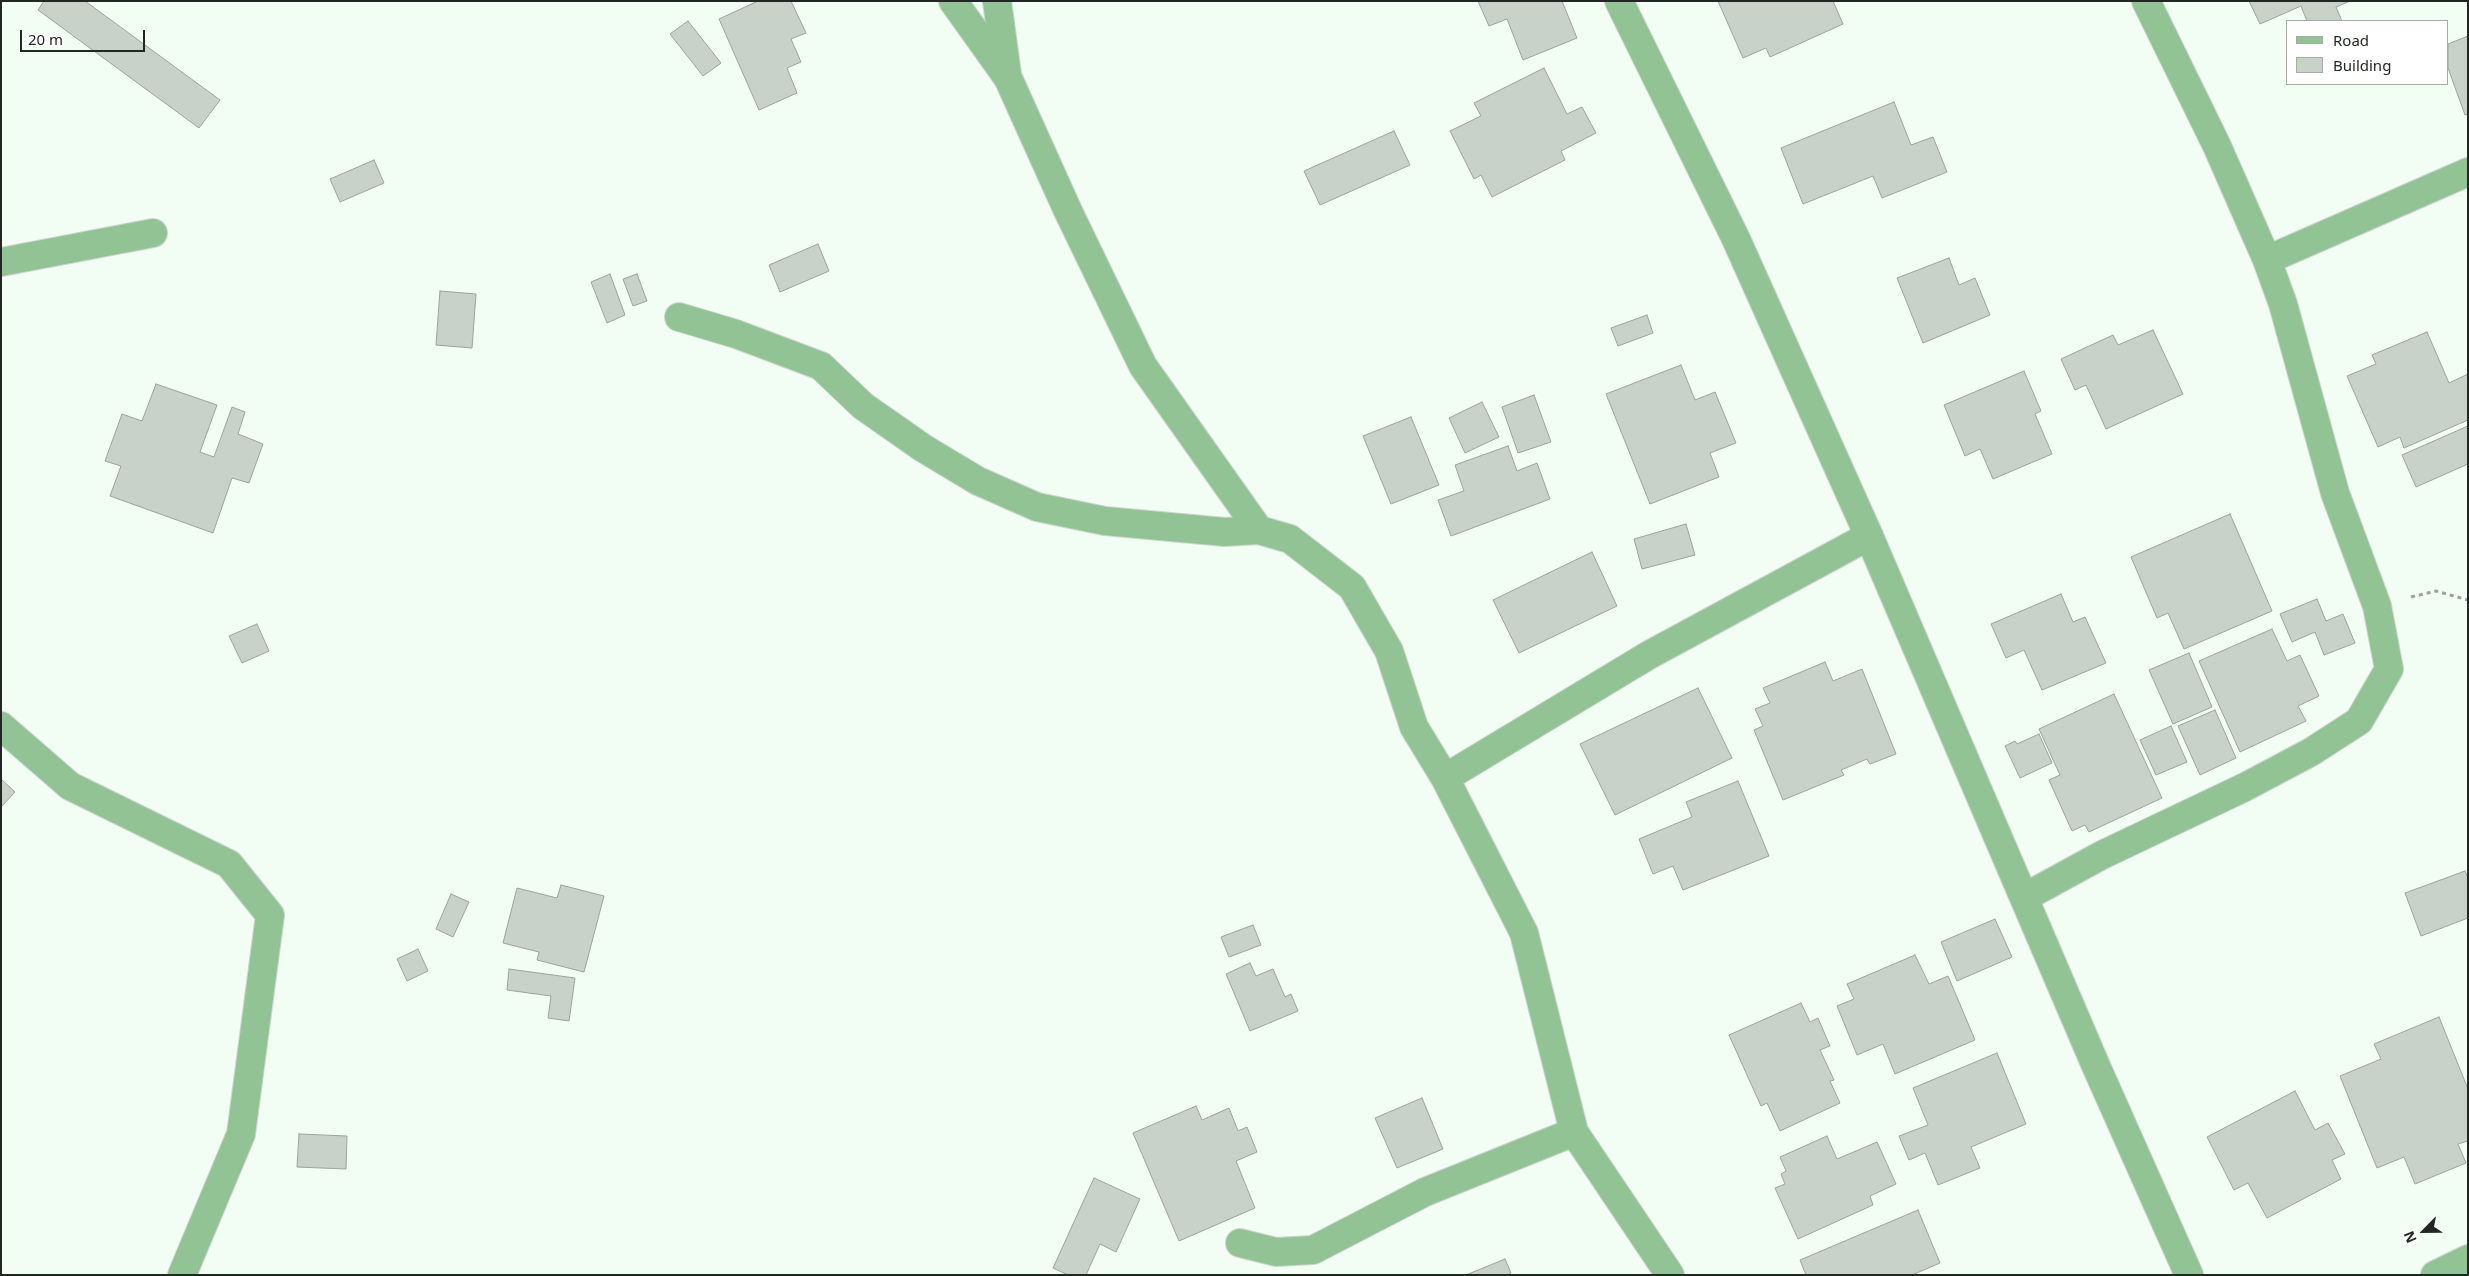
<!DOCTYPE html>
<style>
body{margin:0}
#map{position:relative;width:2469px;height:1276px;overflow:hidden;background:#f2fdf3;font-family:"Noto Sans",sans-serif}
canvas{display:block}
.frame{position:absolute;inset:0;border:2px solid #232723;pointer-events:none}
.legend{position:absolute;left:2286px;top:20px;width:162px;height:65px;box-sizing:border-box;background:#fff;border:1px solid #a7a9a7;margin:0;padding:6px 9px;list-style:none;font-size:15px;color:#232723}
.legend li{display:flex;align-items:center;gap:10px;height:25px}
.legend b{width:25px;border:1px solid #a7a9a7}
.north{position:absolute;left:2399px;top:1206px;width:50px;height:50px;-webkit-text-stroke:4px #fff;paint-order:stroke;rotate:247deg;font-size:14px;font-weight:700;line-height:20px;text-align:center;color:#232723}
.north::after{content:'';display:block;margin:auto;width:18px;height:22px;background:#232723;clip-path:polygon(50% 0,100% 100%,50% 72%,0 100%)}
.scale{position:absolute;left:20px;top:30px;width:125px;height:22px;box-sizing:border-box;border:2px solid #232723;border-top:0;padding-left:6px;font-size:15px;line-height:18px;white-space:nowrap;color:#232723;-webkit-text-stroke:4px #fff;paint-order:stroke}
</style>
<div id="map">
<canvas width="2469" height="1276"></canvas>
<div class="frame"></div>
<ul class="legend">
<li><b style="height:6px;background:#91c394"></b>Road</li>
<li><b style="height:14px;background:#c8d2c8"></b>Building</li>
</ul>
<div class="north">N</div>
<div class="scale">20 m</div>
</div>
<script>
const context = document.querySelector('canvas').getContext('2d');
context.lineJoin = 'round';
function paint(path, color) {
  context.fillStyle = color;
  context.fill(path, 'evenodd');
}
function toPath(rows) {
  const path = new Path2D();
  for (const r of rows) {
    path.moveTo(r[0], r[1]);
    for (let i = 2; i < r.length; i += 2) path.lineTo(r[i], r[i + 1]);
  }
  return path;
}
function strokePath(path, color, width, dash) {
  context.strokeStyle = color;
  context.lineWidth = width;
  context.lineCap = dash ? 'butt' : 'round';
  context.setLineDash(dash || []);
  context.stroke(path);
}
const building = toPath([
 [44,1,85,1,220,100,199,128,38,10,44,1],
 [758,1,791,1,806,33,791,39,801,62,787,68,797,93,759,110,719,19,758,1],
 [1478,1,1562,1,1577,38,1523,60,1507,19,1489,26,1478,1],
 [1718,1,1833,1,1843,24,1770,57,1766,48,1743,58,1718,1],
 [2249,1,2350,1,2336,7,2342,21,2307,21,2301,6,2260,24,2249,1],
 [688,21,721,63,703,76,670,34,688,21],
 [2468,36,2468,114,2465,115,2448,68,2448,44,2468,36],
 [1544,68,1567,114,1582,107,1596,133,1561,151,1565,160,1492,197,1481,175,1474,179,1450,131,1481,116,1474,103,1544,68],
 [1894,102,1911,145,1933,137,1947,172,1882,198,1873,176,1803,204,1781,148,1894,102],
 [1394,131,1410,165,1320,205,1304,171,1394,131],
 [374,160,384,183,340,202,330,179,374,160],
 [818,244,829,271,780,292,769,265,818,244],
 [1949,258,1959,285,1975,278,1990,315,1923,343,1897,278,1949,258],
 [610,274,625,315,607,323,591,282,610,274],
 [637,274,647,301,633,306,623,279,637,274],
 [440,291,476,294,472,348,436,345,440,291],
 [1647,315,1653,333,1618,346,1611,328,1647,315],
 [2153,330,2183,394,2106,429,2086,385,2075,390,2061,359,2113,335,2118,345,2153,330],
 [2427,332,2449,383,2468,374,2468,420,2404,448,2400,437,2378,447,2347,376,2376,364,2372,355,2427,332],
 [1681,365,1695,400,1715,392,1736,443,1710,453,1719,477,1650,504,1606,394,1681,365],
 [2024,371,2041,411,2035,414,2052,454,1993,479,1980,449,1965,456,1944,405,2024,371],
 [156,384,217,405,200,452,214,457,232,407,245,412,238,434,263,444,249,483,232,478,213,533,110,496,121,466,105,461,122,414,142,421,156,384],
 [1534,395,1551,442,1518,453,1502,407,1534,395],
 [1482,402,1499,437,1465,453,1449,418,1482,402],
 [1411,417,1439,485,1391,504,1363,436,1411,417],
 [2468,426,2468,464,2416,487,2402,455,2468,426],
 [1508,446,1517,471,1537,463,1550,499,1451,536,1438,500,1464,491,1455,465,1508,446],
 [2230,514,2272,611,2184,649,2168,613,2157,618,2131,557,2230,514],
 [1686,524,1695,555,1642,569,1634,539,1686,524],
 [1592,552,1617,606,1519,653,1493,600,1592,552],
 [2061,594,2073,622,2085,617,2106,663,2042,690,2024,650,2006,658,1991,624,2061,594],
 [2317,599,2326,621,2343,614,2355,643,2324,655,2315,632,2292,642,2280,614,2317,599],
 [257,624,269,651,242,663,229,636,257,624],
 [2272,629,2287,661,2300,655,2319,696,2298,706,2306,721,2240,752,2199,661,2272,629],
 [2189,653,2212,707,2173,724,2149,670,2189,653],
 [1825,662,1833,681,1862,669,1896,754,1870,764,1867,759,1841,770,1844,775,1783,800,1754,730,1763,726,1755,709,1770,703,1763,688,1825,662],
 [1698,688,1732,758,1615,815,1580,744,1698,688],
 [2114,694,2162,798,2089,832,2085,825,2072,831,2049,780,2060,775,2039,729,2114,694],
 [2215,710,2236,758,2200,775,2178,726,2215,710],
 [2171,726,2187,762,2156,775,2140,740,2171,726],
 [2039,734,2052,763,2020,778,2005,746,2015,741,2017,744,2039,734],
 [1,779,15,792,1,807,1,779],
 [1738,781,1769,856,1683,890,1673,866,1653,874,1639,839,1692,817,1686,802,1738,781],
 [2465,871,2468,878,2468,918,2421,936,2405,893,2465,871],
 [561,885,604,896,584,972,537,960,539,952,503,943,517,888,557,898,561,885],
 [451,894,469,902,453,937,436,929,451,894],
 [1995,919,2012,957,1957,981,1941,942,1995,919],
 [1253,925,1261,945,1229,957,1221,937,1253,925],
 [418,949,428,971,407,981,397,959,418,949],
 [1915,955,1929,984,1948,976,1975,1040,1895,1074,1883,1044,1857,1055,1837,1006,1854,999,1847,984,1915,955],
 [1250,963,1256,976,1273,969,1285,997,1291,994,1298,1011,1250,1031,1226,974,1250,963],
 [509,969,575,978,569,1021,548,1018,551,996,507,990,509,969],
 [1801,1003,1810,1022,1818,1018,1830,1046,1820,1050,1834,1080,1830,1081,1840,1103,1780,1131,1767,1103,1761,1106,1729,1035,1801,1003],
 [2439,1017,2468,1089,2468,1141,2458,1144,2466,1163,2415,1184,2404,1157,2377,1168,2340,1076,2381,1059,2374,1044,2439,1017],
 [1997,1053,2026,1124,1971,1147,1980,1168,1938,1185,1925,1153,1909,1160,1899,1136,1928,1125,1913,1088,1997,1053],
 [2295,1091,2315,1130,2328,1123,2345,1154,2332,1160,2341,1179,2267,1218,2248,1183,2234,1190,2207,1137,2295,1091],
 [1422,1098,1443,1149,1397,1168,1375,1118,1422,1098],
 [1196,1106,1202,1120,1229,1108,1238,1131,1247,1127,1257,1152,1236,1161,1255,1208,1179,1241,1133,1133,1196,1106],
 [299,1134,347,1136,346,1169,297,1167,299,1134],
 [1827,1136,1837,1159,1877,1142,1896,1184,1870,1196,1873,1205,1798,1239,1775,1188,1785,1184,1781,1174,1786,1171,1780,1157,1827,1136],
 [1094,1178,1140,1199,1116,1252,1100,1244,1086,1275,1068,1275,1053,1268,1094,1178],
 [1918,1210,1940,1263,1912,1275,1806,1275,1800,1260,1918,1210],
 [1505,1259,1511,1273,1507,1275,1466,1275,1505,1259]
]);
const path = toPath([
 [2411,597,2436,591,2468,600]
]);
const minor = toPath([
 [953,1,1008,78,1068,211,1143,366,1259,530],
 [997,1,1007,74],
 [1619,1,1736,239,1869,536,2096,1066,2189,1275],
 [2267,260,2468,172],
 [1,262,153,233],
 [679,317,736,334,821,366,863,406,923,448,978,481,1037,507,1105,521,1225,532,1259,530,1290,539,1352,587,1389,651,1414,727,1445,778],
 [1,726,70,786,229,864,270,915,241,1134,182,1275],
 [2025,897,2102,855,2245,787,2311,752,2359,721,2389,669,2377,606,2335,493,2283,304,2267,260,2217,146,2146,1],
 [1240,1243,1276,1252,1313,1250,1425,1192,1574,1132],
 [1670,1275,1574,1132,1524,933,1445,778,1649,655,1869,536],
 [2435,1275,2468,1259]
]);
paint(building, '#c8d2c8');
strokePath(building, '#9ba49b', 1);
strokePath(minor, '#cdd6ce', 30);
strokePath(path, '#9ca49c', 3, [4, 4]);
strokePath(minor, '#91c394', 28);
</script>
